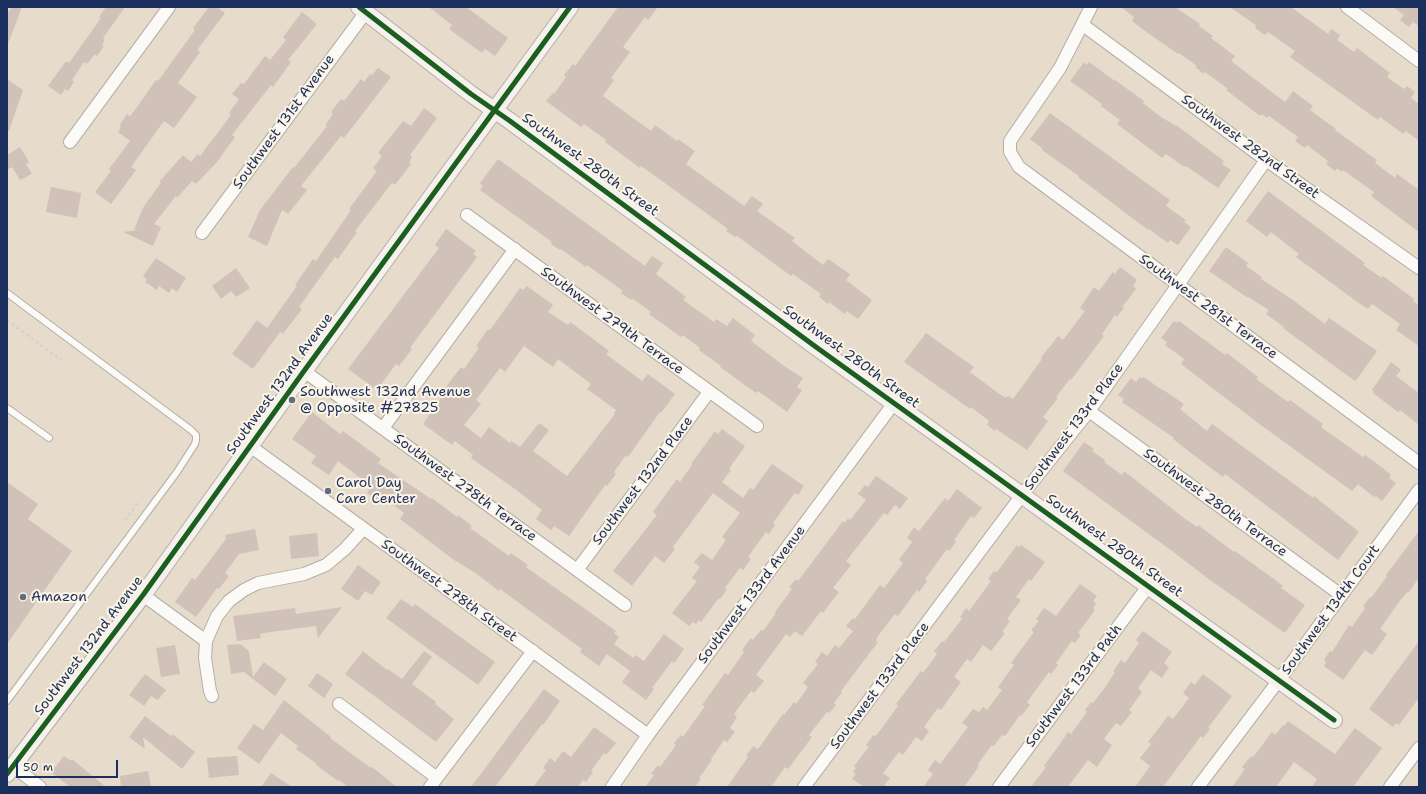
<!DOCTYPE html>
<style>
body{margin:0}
#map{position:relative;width:1426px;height:794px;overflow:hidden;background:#e7dbcb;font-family:"Shantell Sans",sans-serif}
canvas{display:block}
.frame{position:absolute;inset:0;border:8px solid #1b2f5e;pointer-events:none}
.scale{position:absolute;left:16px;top:760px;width:102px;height:18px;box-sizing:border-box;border:2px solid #1b2f5e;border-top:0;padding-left:5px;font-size:12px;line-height:14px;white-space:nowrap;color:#1b2f5e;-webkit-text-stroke:3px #fcf5e5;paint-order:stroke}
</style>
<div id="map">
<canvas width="1426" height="794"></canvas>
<div class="frame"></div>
<div class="scale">50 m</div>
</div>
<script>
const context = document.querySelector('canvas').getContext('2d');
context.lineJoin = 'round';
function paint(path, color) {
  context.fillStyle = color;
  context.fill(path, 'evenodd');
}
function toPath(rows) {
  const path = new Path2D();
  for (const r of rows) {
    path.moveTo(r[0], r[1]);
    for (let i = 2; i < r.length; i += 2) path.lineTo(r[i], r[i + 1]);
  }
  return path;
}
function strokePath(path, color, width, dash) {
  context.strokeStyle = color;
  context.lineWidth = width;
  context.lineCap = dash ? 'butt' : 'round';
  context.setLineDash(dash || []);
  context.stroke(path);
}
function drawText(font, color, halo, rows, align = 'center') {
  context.font = font + ' "Shantell Sans",sans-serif';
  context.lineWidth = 4;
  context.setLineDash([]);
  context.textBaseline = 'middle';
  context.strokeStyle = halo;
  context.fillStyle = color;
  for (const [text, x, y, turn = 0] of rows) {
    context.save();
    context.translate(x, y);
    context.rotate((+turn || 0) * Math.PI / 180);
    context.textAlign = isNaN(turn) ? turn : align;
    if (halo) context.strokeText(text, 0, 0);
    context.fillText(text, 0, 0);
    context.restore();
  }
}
const building = toPath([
 [12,7,22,7,8,44,7,14],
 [106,7,125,7,103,38,105,40,102,45,104,46,97,56,95,54,87,64,84,62,72,80,74,82,68,91,65,89,61,95,48,86,66,61,69,63,101,18,99,17],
 [209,7,217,7,225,13,197,50,200,52,178,83,197,97,174,128,164,121,131,167,136,170,111,204,95,192,111,171,109,169,130,141,118,132,121,127,119,126,127,114,130,116,135,110,156,80,158,81,195,30,193,28],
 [429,7,466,7,508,38,495,56,485,49,482,53,449,29,452,25],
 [618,7,658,7,648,20,645,17,623,47,630,52,611,78,614,80,603,96,651,131,655,125,677,141,678,139,695,151,686,164,744,206,752,196,763,204,757,211,795,238,792,241,823,265,828,259,850,274,846,280,872,300,858,319,847,311,845,314,829,302,828,304,819,297,821,294,793,274,791,276,737,236,735,237,726,231,728,229,669,186,641,166,640,168,605,142,606,140,584,124,581,127,546,101,553,93,554,94,566,77,564,75,573,64,575,66],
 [1121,7,1175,7,1200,24,1199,26,1213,36,1211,38,1235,56,1231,61,1285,102,1293,91,1313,106,1310,110,1336,129,1335,130,1377,160,1375,163,1395,178,1397,174,1419,190,1419,232,1371,196,1374,192,1343,170,1342,172,1337,168,1335,171,1326,164,1328,161,1307,145,1305,148,1295,141,1298,137,1269,116,1267,118,1262,114,1260,116,1226,90,1228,89,1205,72,1204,74,1195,67,1197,66,1179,53,1178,54,1145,31,1132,21,1134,17],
 [1230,7,1291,7,1328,34,1331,29,1340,35,1337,40,1354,52,1357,48,1390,73,1387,77,1404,89,1407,86,1415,92,1411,98,1419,104,1419,141,1406,131,1403,134,1380,117,1378,120,1290,57,1295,51,1268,32,1265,35,1255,28,1257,26],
 [1393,7,1419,7,1419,26,1413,22,1409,27,1400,20,1404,15],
 [302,12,317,24,288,60,291,62,273,87,271,85,232,135,235,137,217,162,196,184,192,181,177,198,176,196,154,224,161,227,153,246,123,232,138,230,134,229,144,206,161,183,159,182,183,155,191,162,198,154,200,156,231,115,229,113,239,99,232,94,241,83,244,84,265,56,270,60,286,40,283,37],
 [1084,62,1087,65,1089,62,1115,81,1115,80,1144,101,1143,103,1161,117,1176,126,1176,125,1224,161,1222,164,1231,170,1218,188,1186,166,1184,167,1166,154,1162,158,1117,124,1120,120,1101,106,1102,104,1070,81],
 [378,68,391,77,344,138,341,136,301,186,307,190,288,214,282,210,267,246,248,237,260,210,293,167,294,168,327,126,326,124,333,114,331,112,341,99,344,101,361,79,364,82,370,74,372,75],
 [7,79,23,90,9,131,7,131],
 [424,108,437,118,410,155,412,157,409,162,411,164,395,185,392,183,355,231,357,232,338,259,335,257,299,307,302,309,283,334,280,332,253,369,232,354,257,320,267,328,297,286,295,285,313,259,316,261,351,210,349,209,377,171,373,168,382,156,378,153,403,121,411,126],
 [1050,113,1170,200,1166,206,1186,220,1184,222,1191,227,1178,245,1170,240,1168,243,1149,229,1148,230,1078,177,1079,176,1042,150,1043,149,1030,139],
 [20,147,29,162,26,164,32,174,20,180,12,167,7,170,7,155],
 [498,159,645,266,652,256,663,263,656,274,686,297,683,300,714,322,716,319,727,326,733,318,755,335,751,341,787,368,803,378,797,387,802,390,787,412,758,391,756,393,720,367,721,366,699,350,700,348,683,335,681,337,649,314,651,312,632,298,631,300,621,293,623,291,587,265,586,267,561,249,560,250,551,244,552,242,480,190,483,186,480,183],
 [51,187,81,193,77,218,46,212],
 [1268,191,1365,263,1363,265,1382,278,1383,276,1414,299,1413,301,1419,305,1419,346,1396,330,1400,324,1372,304,1368,309,1356,301,1296,257,1299,254,1271,232,1267,237,1246,221],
 [446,229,476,251,473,254,477,257,410,348,412,349,399,366,396,364,377,390,348,369,439,248,435,245],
 [1226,247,1248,263,1246,266,1262,277,1261,279,1290,298,1325,324,1329,318,1377,351,1357,379,1355,381,1333,365,1283,328,1284,327,1266,314,1269,310,1248,297,1248,298,1209,271],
 [156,258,186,278,177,292,172,288,169,293,159,286,157,290,145,282,147,279,143,276],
 [1120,267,1137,280,1133,286,1136,289,1122,307,1124,308,1117,317,1115,315,1102,334,1104,336,1071,380,1070,379,1056,397,1058,398,1043,417,1048,421,1027,450,996,429,995,431,987,425,989,421,971,407,970,409,904,362,926,333,974,367,970,372,998,393,1006,398,1008,396,1013,399,1042,359,1041,358,1048,348,1049,348,1058,336,1063,340,1085,311,1080,308,1094,287,1099,291,1113,272,1115,274],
 [236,268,250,288,236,297,231,291,221,299,212,286],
 [527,286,553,305,548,312,568,325,570,322,596,341,609,351,606,354,642,381,648,374,675,394,661,413,660,412,628,457,626,455,614,472,616,474,607,486,605,485,569,536,554,526,551,530,536,519,542,510,515,489,471,458,473,455,455,441,452,445,423,424,441,398,439,396,461,367,464,369,479,348,476,346,488,329,490,330,520,288,523,290],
 [524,346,553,367,558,359,591,384,587,389,616,410,614,413,615,414,567,476,533,451,549,430,539,423,520,447,511,441,510,443,489,427,481,438,464,425,481,404,476,400,500,368,505,372],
 [1174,321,1177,323,1179,321,1225,355,1227,353,1236,360,1258,377,1256,379,1288,402,1290,400,1323,424,1321,427,1363,457,1365,455,1384,469,1391,475,1389,478,1396,483,1382,501,1376,496,1374,497,1358,484,1352,491,1262,426,1181,364,1184,359,1165,345,1167,342,1161,338],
 [1391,362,1401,370,1396,376,1419,393,1419,425,1400,410,1398,412,1373,393,1374,392,1372,390],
 [1140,377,1142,379,1144,377,1162,390,1162,389,1184,404,1180,409,1207,431,1212,424,1313,498,1314,496,1359,532,1338,560,1225,474,1223,477,1191,453,1173,439,1174,438,1122,402,1124,399,1118,395,1131,378,1136,382],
 [312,412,340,434,343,431,381,459,378,463,431,499,432,498,457,517,458,515,472,526,470,528,509,556,511,553,528,565,526,567,616,631,614,633,619,637,614,644,633,658,636,655,644,661,664,634,684,649,674,663,672,661,652,688,654,689,646,700,622,682,630,671,607,654,599,666,580,652,582,649,556,630,500,589,499,591,474,572,454,560,400,519,404,513,387,500,384,505,367,493,371,486,338,461,329,475,311,463,316,456,292,439],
 [722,429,745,446,729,469,731,470,722,482,743,498,750,488,753,490,772,464,804,486,798,495,795,493,786,505,773,523,775,525,769,534,766,532,748,557,751,559,743,570,740,568,725,588,727,590,720,599,719,598,701,622,699,620,696,624,693,622,689,626,672,613,697,581,692,578,700,567,694,562,702,553,712,560,726,540,722,537,740,513,713,493,673,547,675,549,664,563,655,556,632,586,613,571,657,515,653,512,677,479,680,482,692,465,691,464,715,431,718,434],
 [1084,442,1094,449,1092,451,1105,460,1104,462,1122,475,1124,471,1184,518,1197,527,1198,525,1234,552,1235,551,1274,579,1283,586,1281,588,1305,605,1285,633,1210,580,1176,554,1063,471],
 [876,476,908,498,900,509,895,505,887,515,884,513,846,561,851,565,833,588,839,592,823,613,821,611,802,636,795,631,790,637,786,634,756,675,764,681,754,693,751,691,734,714,737,717,730,728,735,732,727,742,724,740,711,759,712,760,699,778,701,779,695,787,645,787,654,775,651,774,658,765,660,767,676,745,674,743,681,735,683,737,705,706,702,705,725,673,728,675,744,652,742,650,751,638,753,640,761,630,763,631,776,613,775,612,792,589,789,587,796,579,798,581,843,521,845,523,848,518,850,520,866,500,858,494,865,485,868,487],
 [7,482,38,504,28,519,72,551,7,644],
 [957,489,982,508,974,518,971,516,954,540,956,542,949,551,947,549,925,579,927,581,919,592,917,590,898,616,895,614,878,636,876,641,878,642,841,691,842,692,834,703,836,705,829,713,827,712,809,735,812,737,788,769,785,767,771,787,727,787,748,757,746,756,753,746,758,749,783,714,784,715,794,702,796,704,808,687,803,683,818,664,815,662,822,652,827,656,835,645,839,648,853,631,846,626,853,618,855,619,880,585,884,588,903,563,899,560,912,542,907,538,914,527,919,531,945,498,948,501],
 [255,529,259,550,239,554,225,573,229,576,219,589,217,588,196,617,175,602,192,578,195,580,226,539,225,535],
 [1419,531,1419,578,1408,593,1407,592,1399,602,1380,629,1387,634,1381,643,1372,655,1365,650,1343,680,1324,666,1326,662,1324,660,1330,651,1332,652,1349,625,1352,627,1365,608,1363,606,1370,597,1371,598,1387,576,1386,575],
 [317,533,319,556,291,559,289,536],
 [1017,545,1019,547,1021,545,1045,562,1031,581,1029,579,1016,597,1021,600,1007,619,1010,621,1002,632,1005,633,991,651,983,645,971,662,967,659,954,677,961,682,941,710,938,708,924,727,929,731,922,741,916,737,903,755,899,752,883,773,890,778,883,787,864,787,852,779,856,774,853,772,856,768,854,766,869,747,866,745,873,735,876,736,898,706,896,704,903,695,921,671,923,673,937,654,934,651,942,641,944,642,962,619,960,617,966,608,969,611,991,581,988,579,994,571,997,572],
 [358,565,381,582,372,595,365,591,358,601,341,589],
 [1080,584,1097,596,1093,601,1096,603,1093,608,1095,610,1078,633,1081,635,1075,643,1072,641,1056,663,1058,665,1051,674,1049,672,1027,702,1030,705,1021,716,1020,715,1005,736,1002,735,994,746,992,745,978,764,979,766,964,787,923,787,933,774,928,770,935,760,940,764,968,727,962,723,973,709,979,712,983,707,987,710,1002,690,998,687,1014,665,1011,663,1034,632,1031,630,1039,621,1036,619,1044,608,1056,616],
 [401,599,413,607,415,604,495,662,478,685,386,618],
 [342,607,318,638,316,626,264,633,260,634,261,638,237,641,233,616,295,608,296,614],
 [1143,631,1172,652,1164,663,1169,667,1162,678,1151,670,1138,688,1142,692,1129,710,1132,712,1121,726,1116,723,1104,739,1112,745,1097,767,1088,760,1068,787,1031,787,1046,767,1044,766,1062,741,1068,732,1071,734,1087,712,1085,710,1091,702,1093,703,1106,686,1115,672,1113,671,1121,660,1125,663,1139,643,1136,640],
 [1419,641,1419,698,1399,725,1396,723,1393,727,1369,709],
 [240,644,249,651,253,677,264,662,287,679,275,696,244,672,231,674,227,645],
 [175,645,180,674,161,677,156,648],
 [363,651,387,670,388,669,402,679,424,651,432,657,412,684,436,702,435,704,454,719,436,742,345,674],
 [317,673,333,684,324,698,308,686],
 [145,674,166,690,158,700,151,696,144,706,129,695],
 [1203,674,1232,696,1208,728,1210,729,1203,738,1201,736,1163,787,1135,787,1150,766,1140,758,1151,744,1148,742,1168,716,1173,719,1189,698,1183,693,1191,682,1195,685],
 [544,689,560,701,543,725,542,724,495,787,471,787],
 [284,700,331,737,330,738,371,768,372,767,397,787,348,787,339,780,338,781,316,765,317,764,296,749,298,746,281,733,259,764,237,748,254,724,263,730],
 [145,716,171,736,172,734,195,752,182,769,143,737,145,749,129,737],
 [1288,721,1335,754,1355,728,1382,748,1353,787,1312,787,1317,779,1294,762,1276,787,1232,787,1245,769,1242,767,1251,756,1253,757,1272,732,1275,735,1283,725,1284,726],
 [594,727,616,743,606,755,604,753,591,771,593,772,586,782,583,780,578,787,533,787,546,770,543,768,550,758,555,762,563,751,571,757],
 [64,756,71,761,72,759,106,787,70,787,51,772],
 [237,756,239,775,209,778,207,758],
 [148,771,151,787,121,787,120,776],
 [271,773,292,787,261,787]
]);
const path = toPath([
 [7,320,61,360],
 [125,520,138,503]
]);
const lane = toPath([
 [7,293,191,430,196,435,196,440,195,444,177,472,7,701],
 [7,408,49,438]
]);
const street = toPath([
 [1091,7,1060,68,1010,141,1010,152,1019,167,1419,463],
 [1347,7,1419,61],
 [1083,25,1266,160,1419,268],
 [70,142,169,7],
 [467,215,757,426],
 [202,233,366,12],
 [304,371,625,605],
 [1089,411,1341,595],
 [383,428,515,249],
 [250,446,648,735],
 [577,570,709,392],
 [143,595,206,641,205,658,210,691,212,696],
 [206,641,217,616,229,601,244,590,258,583,304,574,326,565,345,549,363,529],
 [339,704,437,778],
 [13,766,40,787],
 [430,787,533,651],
 [612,787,648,735,894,403],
 [804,787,1022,495,1089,411,1266,160],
 [999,787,1149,585],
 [1198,787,1279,680,1419,490],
 [1390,787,1419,748]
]);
const secondary = toPath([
 [359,7,471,94,510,121,816,347,1334,720],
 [7,774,143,595,304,371,570,7]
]);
const cycleway = toPath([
 [359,7,471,94,510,121,816,347,1334,720],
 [7,774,143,595,304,371,570,7]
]);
const markers = [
 [292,400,4,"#626b84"],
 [328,491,4,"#626b84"],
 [23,597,4,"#626b84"]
];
const streetNames = [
 ["Southwest 131st Avenue",284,122,-54],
 ["Southwest 282nd Street",1250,147,36],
 ["Southwest 280th Street",590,165,36],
 ["Southwest 281st Terrace",1208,307,36],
 ["Southwest 279th Terrace",612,321,36],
 ["Southwest 280th Street",851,357,36],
 ["Southwest 132nd Avenue",280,384,-54],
 ["Southwest 133rd Place",1074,427,-53],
 ["Southwest 132nd Place",643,481,-53],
 ["Southwest 278th Terrace",465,488,36],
 ["Southwest 280th Terrace",1215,503,36],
 ["Southwest 280th Street",1114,546,36],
 ["Southwest 278th Street",449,591,36],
 ["Southwest 133rd Avenue",752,595,-53],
 ["Southwest 134th Court",1331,610,-54],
 ["Southwest 132nd Avenue",89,646,-53],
 ["Southwest 133rd Place",880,686,-53],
 ["Southwest 133rd Path",1074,686,-53]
];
const poiNames = [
 ["Southwest 132nd Avenue",300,392],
 ["@ Opposite #27825",300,408],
 ["Carol Day",336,483],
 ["Care Center",336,499],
 ["Amazon",31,597]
];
paint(building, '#d0c2b8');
strokePath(lane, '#b3aea8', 8);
strokePath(street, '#b3aea8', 14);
strokePath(secondary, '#b3aea8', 18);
strokePath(path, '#d3d2d0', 2.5, [3, 3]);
strokePath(lane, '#fbfaf7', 6);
strokePath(street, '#fbfaf7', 12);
strokePath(secondary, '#f5f1ec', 16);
strokePath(cycleway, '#1b5e20', 5);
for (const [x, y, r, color] of markers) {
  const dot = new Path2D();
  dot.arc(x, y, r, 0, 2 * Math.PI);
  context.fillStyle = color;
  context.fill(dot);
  strokePath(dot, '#fcf5e5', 1.5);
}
drawText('14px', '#1b2f5e', '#fcf5e5', streetNames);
drawText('14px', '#1b2f5e', '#fcf5e5', poiNames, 'left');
</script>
